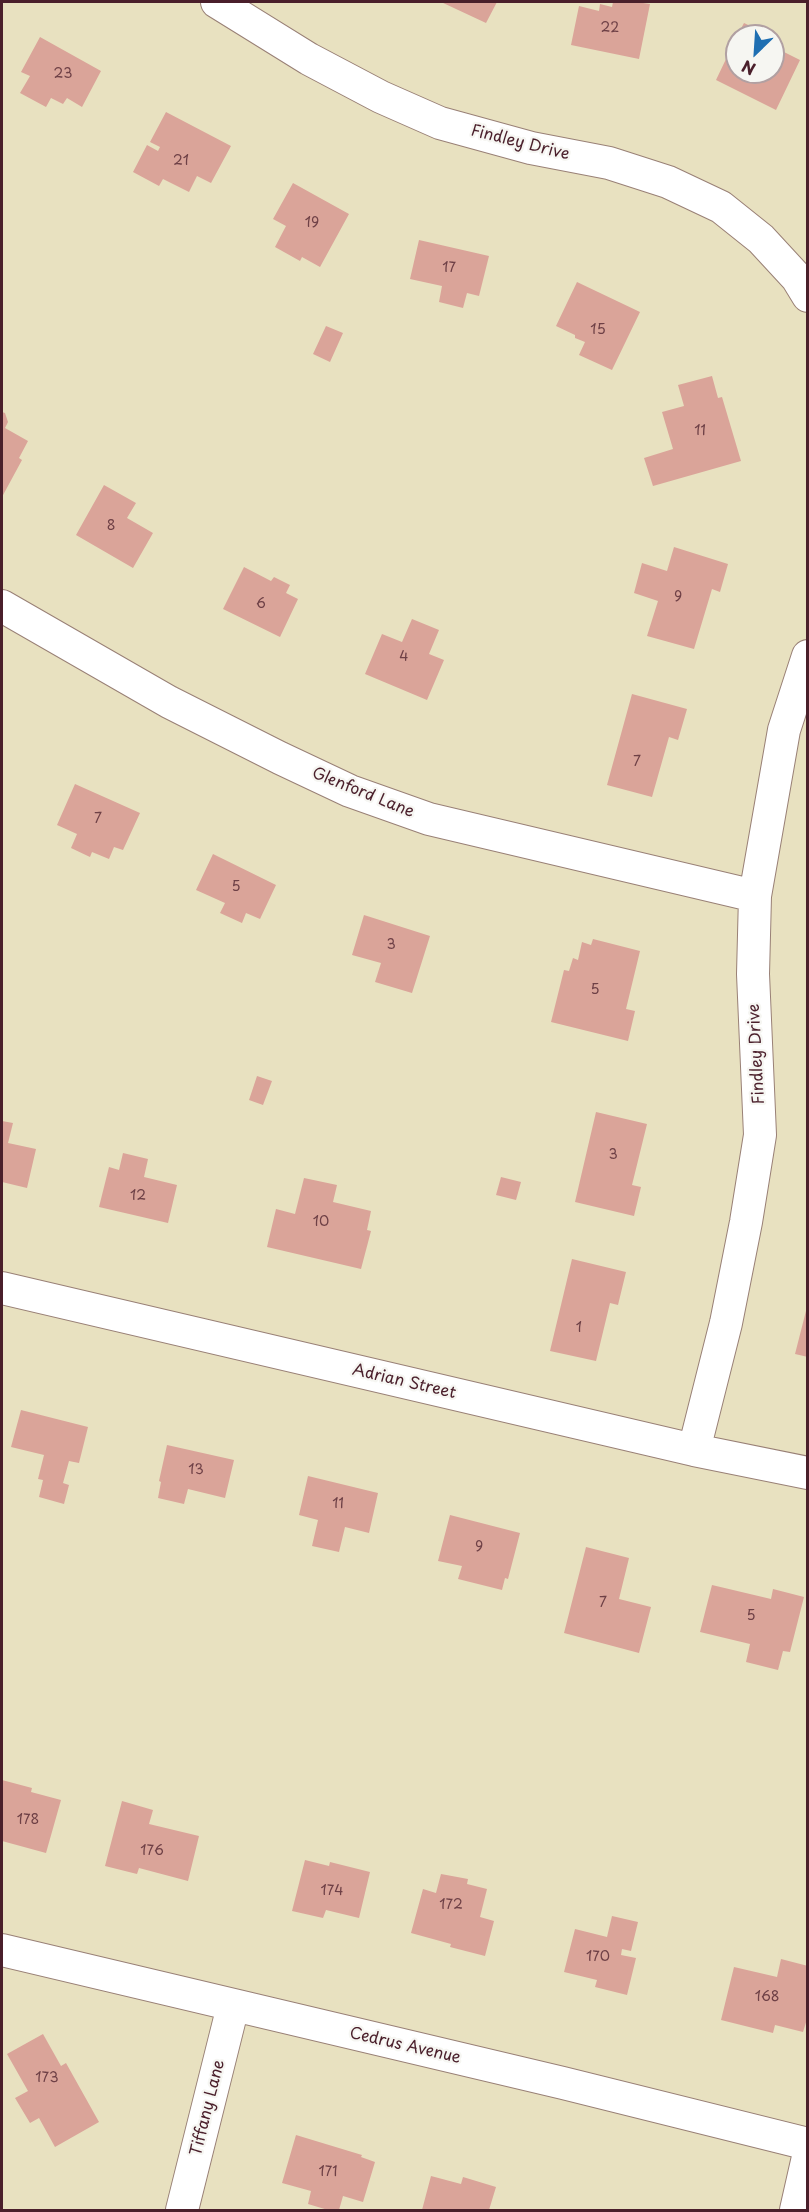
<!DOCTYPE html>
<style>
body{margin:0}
#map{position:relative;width:809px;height:2212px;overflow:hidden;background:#e8e1c0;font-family:"Playpen Sans",sans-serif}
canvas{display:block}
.frame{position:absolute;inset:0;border:3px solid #4a1f2b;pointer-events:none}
.north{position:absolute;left:725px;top:24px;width:60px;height:60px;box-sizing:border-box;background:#f6f6f2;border:2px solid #b1a0a2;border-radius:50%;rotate:205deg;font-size:16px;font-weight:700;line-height:24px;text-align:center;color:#4a1f2b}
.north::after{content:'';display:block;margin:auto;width:21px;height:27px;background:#1f6fb2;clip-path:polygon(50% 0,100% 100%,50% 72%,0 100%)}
</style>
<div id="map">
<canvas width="809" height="2212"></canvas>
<div class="frame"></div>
<div class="north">N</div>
</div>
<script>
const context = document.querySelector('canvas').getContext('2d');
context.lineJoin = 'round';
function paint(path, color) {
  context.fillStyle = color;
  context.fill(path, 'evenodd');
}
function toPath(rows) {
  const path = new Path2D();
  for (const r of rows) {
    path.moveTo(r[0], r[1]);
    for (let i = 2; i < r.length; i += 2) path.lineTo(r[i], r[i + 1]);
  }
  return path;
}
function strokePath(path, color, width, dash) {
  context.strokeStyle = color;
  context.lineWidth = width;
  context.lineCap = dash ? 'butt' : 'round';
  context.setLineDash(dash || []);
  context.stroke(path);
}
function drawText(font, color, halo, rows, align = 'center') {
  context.font = font + ' "Playpen Sans",sans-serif';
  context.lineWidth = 4.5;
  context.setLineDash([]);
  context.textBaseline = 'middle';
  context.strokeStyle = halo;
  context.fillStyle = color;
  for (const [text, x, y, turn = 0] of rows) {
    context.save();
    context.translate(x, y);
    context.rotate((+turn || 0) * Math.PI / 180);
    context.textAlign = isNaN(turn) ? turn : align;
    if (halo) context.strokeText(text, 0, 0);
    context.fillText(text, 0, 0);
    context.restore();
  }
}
const building = toPath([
 [441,2,497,2,486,23],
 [613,2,636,2,650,4,639,59,571,45,579,6,599,11,600,4,612,7],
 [744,23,765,33,763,36,737,36],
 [737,36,737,72,773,72,773,54,779,57,782,51,800,60,776,110,716,80],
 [40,37,101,71,82,107,67,98,63,104,51,98,46,107,20,93,30,76,21,72],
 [166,112,231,146,211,183,197,176,189,192,163,179,159,186,133,172,147,145,158,151,160,147,150,142],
 [293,183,349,214,320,267,302,257,300,261,275,247,286,226,273,219],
 [419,240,489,256,479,296,467,293,463,308,439,302,442,286,410,279],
 [577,282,640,312,612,370,579,355,585,342,575,338,575,335,556,326],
 [326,326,343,333,330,362,313,354],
 [712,376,718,398,722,397,741,461,653,486,644,458,673,449,662,412,684,406,678,385],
 [2,412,5,413,8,422,5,428,28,441,19,458,22,460,2,497],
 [104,485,136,503,127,518,153,533,133,568,76,535],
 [674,547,728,564,720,592,712,589,694,649,647,636,658,601,634,593,642,563,667,571],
 [244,567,271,581,274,577,290,585,286,593,298,599,280,637,223,609],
 [412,619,439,630,429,654,444,660,427,700,365,674,382,634,402,642],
 [632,694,687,709,678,740,669,737,652,797,607,785],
 [75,784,140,813,123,850,114,847,109,859,92,852,90,857,71,848,77,834,57,825],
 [213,854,276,885,260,919,246,913,242,923,220,913,225,903,196,890],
 [364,915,430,936,412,993,375,982,381,963,352,955],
 [593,939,640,951,626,1009,635,1011,628,1041,551,1022,564,970,569,971,573,958,578,960,582,942,591,945],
 [257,1076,272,1081,263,1105,249,1100],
 [596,1112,647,1124,632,1185,641,1187,634,1216,575,1202],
 [2,1121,13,1123,8,1143,36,1149,27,1188,2,1182],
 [123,1153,148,1159,144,1177,177,1185,168,1223,99,1207,109,1167,119,1170],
 [501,1177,521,1182,516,1200,496,1195],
 [304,1178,337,1185,333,1202,371,1211,367,1230,371,1231,361,1269,267,1247,276,1209,295,1214],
 [572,1259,626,1272,618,1305,610,1303,596,1361,550,1351],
 [807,1307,808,1307,808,1357,795,1354],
 [21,1410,88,1427,79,1463,69,1461,63,1483,69,1485,64,1504,39,1497,43,1480,38,1479,44,1455,11,1447],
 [167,1445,234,1460,225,1498,188,1489,184,1504,158,1498,161,1482,159,1481],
 [308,1476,378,1493,369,1533,345,1527,339,1552,312,1546,318,1520,299,1515],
 [450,1515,520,1533,508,1579,505,1578,502,1590,458,1579,462,1566,438,1561],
 [586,1547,629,1558,619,1599,651,1607,639,1653,564,1633],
 [712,1585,771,1599,773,1589,804,1597,790,1652,783,1651,778,1670,746,1662,750,1644,700,1632],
 [2,1780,32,1788,31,1792,61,1800,46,1853,2,1841],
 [122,1801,153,1810,149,1824,199,1836,188,1881,139,1868,137,1874,105,1866],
 [305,1860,329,1866,330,1862,370,1872,359,1918,326,1910,323,1918,292,1911],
 [441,1874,468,1879,467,1884,487,1889,480,1917,494,1921,485,1956,450,1947,451,1944,411,1933,423,1889,436,1893],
 [612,1916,638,1922,631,1951,622,1949,621,1955,636,1958,627,1995,595,1987,597,1980,564,1972,575,1929,607,1937],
 [781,1959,808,1966,808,2016,803,2032,775,2025,773,2033,721,2020,734,1967,777,1977],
 [43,2034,61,2066,66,2063,99,2122,55,2147,39,2118,30,2123,15,2098,28,2091,7,2054],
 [296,2135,362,2155,361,2157,375,2162,363,2202,343,2196,339,2210,328,2210,308,2204,311,2191,282,2183],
 [431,2176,461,2184,463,2177,496,2187,489,2210,422,2210]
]);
const minor = toPath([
 [217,2,309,59,381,97,440,123,531,148,609,163,668,182,721,207,761,239,797,278,808,296],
 [2,606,169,702,280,758,350,791,429,819,755,896],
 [2,1288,694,1450,808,1473],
 [694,1450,726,1323,746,1222,760,1135,753,974,755,896,784,730,808,656],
 [2,1950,563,2083,808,2144],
 [182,2210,233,2006],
 [796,2210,808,2157]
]);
const numberNames = [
 ["22",610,28],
 ["23",63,74],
 ["21",181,161],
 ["19",312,223],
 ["17",449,268],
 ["15",598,330],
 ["11",700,431],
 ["8",111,526],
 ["9",678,597],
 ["6",261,604],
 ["4",404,657],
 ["7",637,762],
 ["7",98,819],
 ["5",236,887],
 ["3",391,945],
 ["5",595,990],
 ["3",613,1155],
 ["12",138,1196],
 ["10",321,1222],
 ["1",579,1328],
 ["13",196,1470],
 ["11",338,1504],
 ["9",479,1547],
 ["7",603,1603],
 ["5",751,1616],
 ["178",28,1820],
 ["176",152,1851],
 ["174",332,1891],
 ["172",451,1905],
 ["170",598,1957],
 ["168",767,1997],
 ["173",47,2078],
 ["171",328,2172]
];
const streetNames = [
 ["Findley Drive",520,143,14],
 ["Glenford Lane",363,793,22],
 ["Findley Drive",757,1054,-93],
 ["Adrian Street",404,1382,13],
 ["Cedrus Avenue",405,2046,13],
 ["Tiffany Lane",208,2108,-76]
];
paint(building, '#daa499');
strokePath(minor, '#998076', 34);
strokePath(minor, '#fff', 32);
drawText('14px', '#6e4046', null, numberNames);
drawText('16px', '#4a1f2b', '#f6f6f2', streetNames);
</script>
